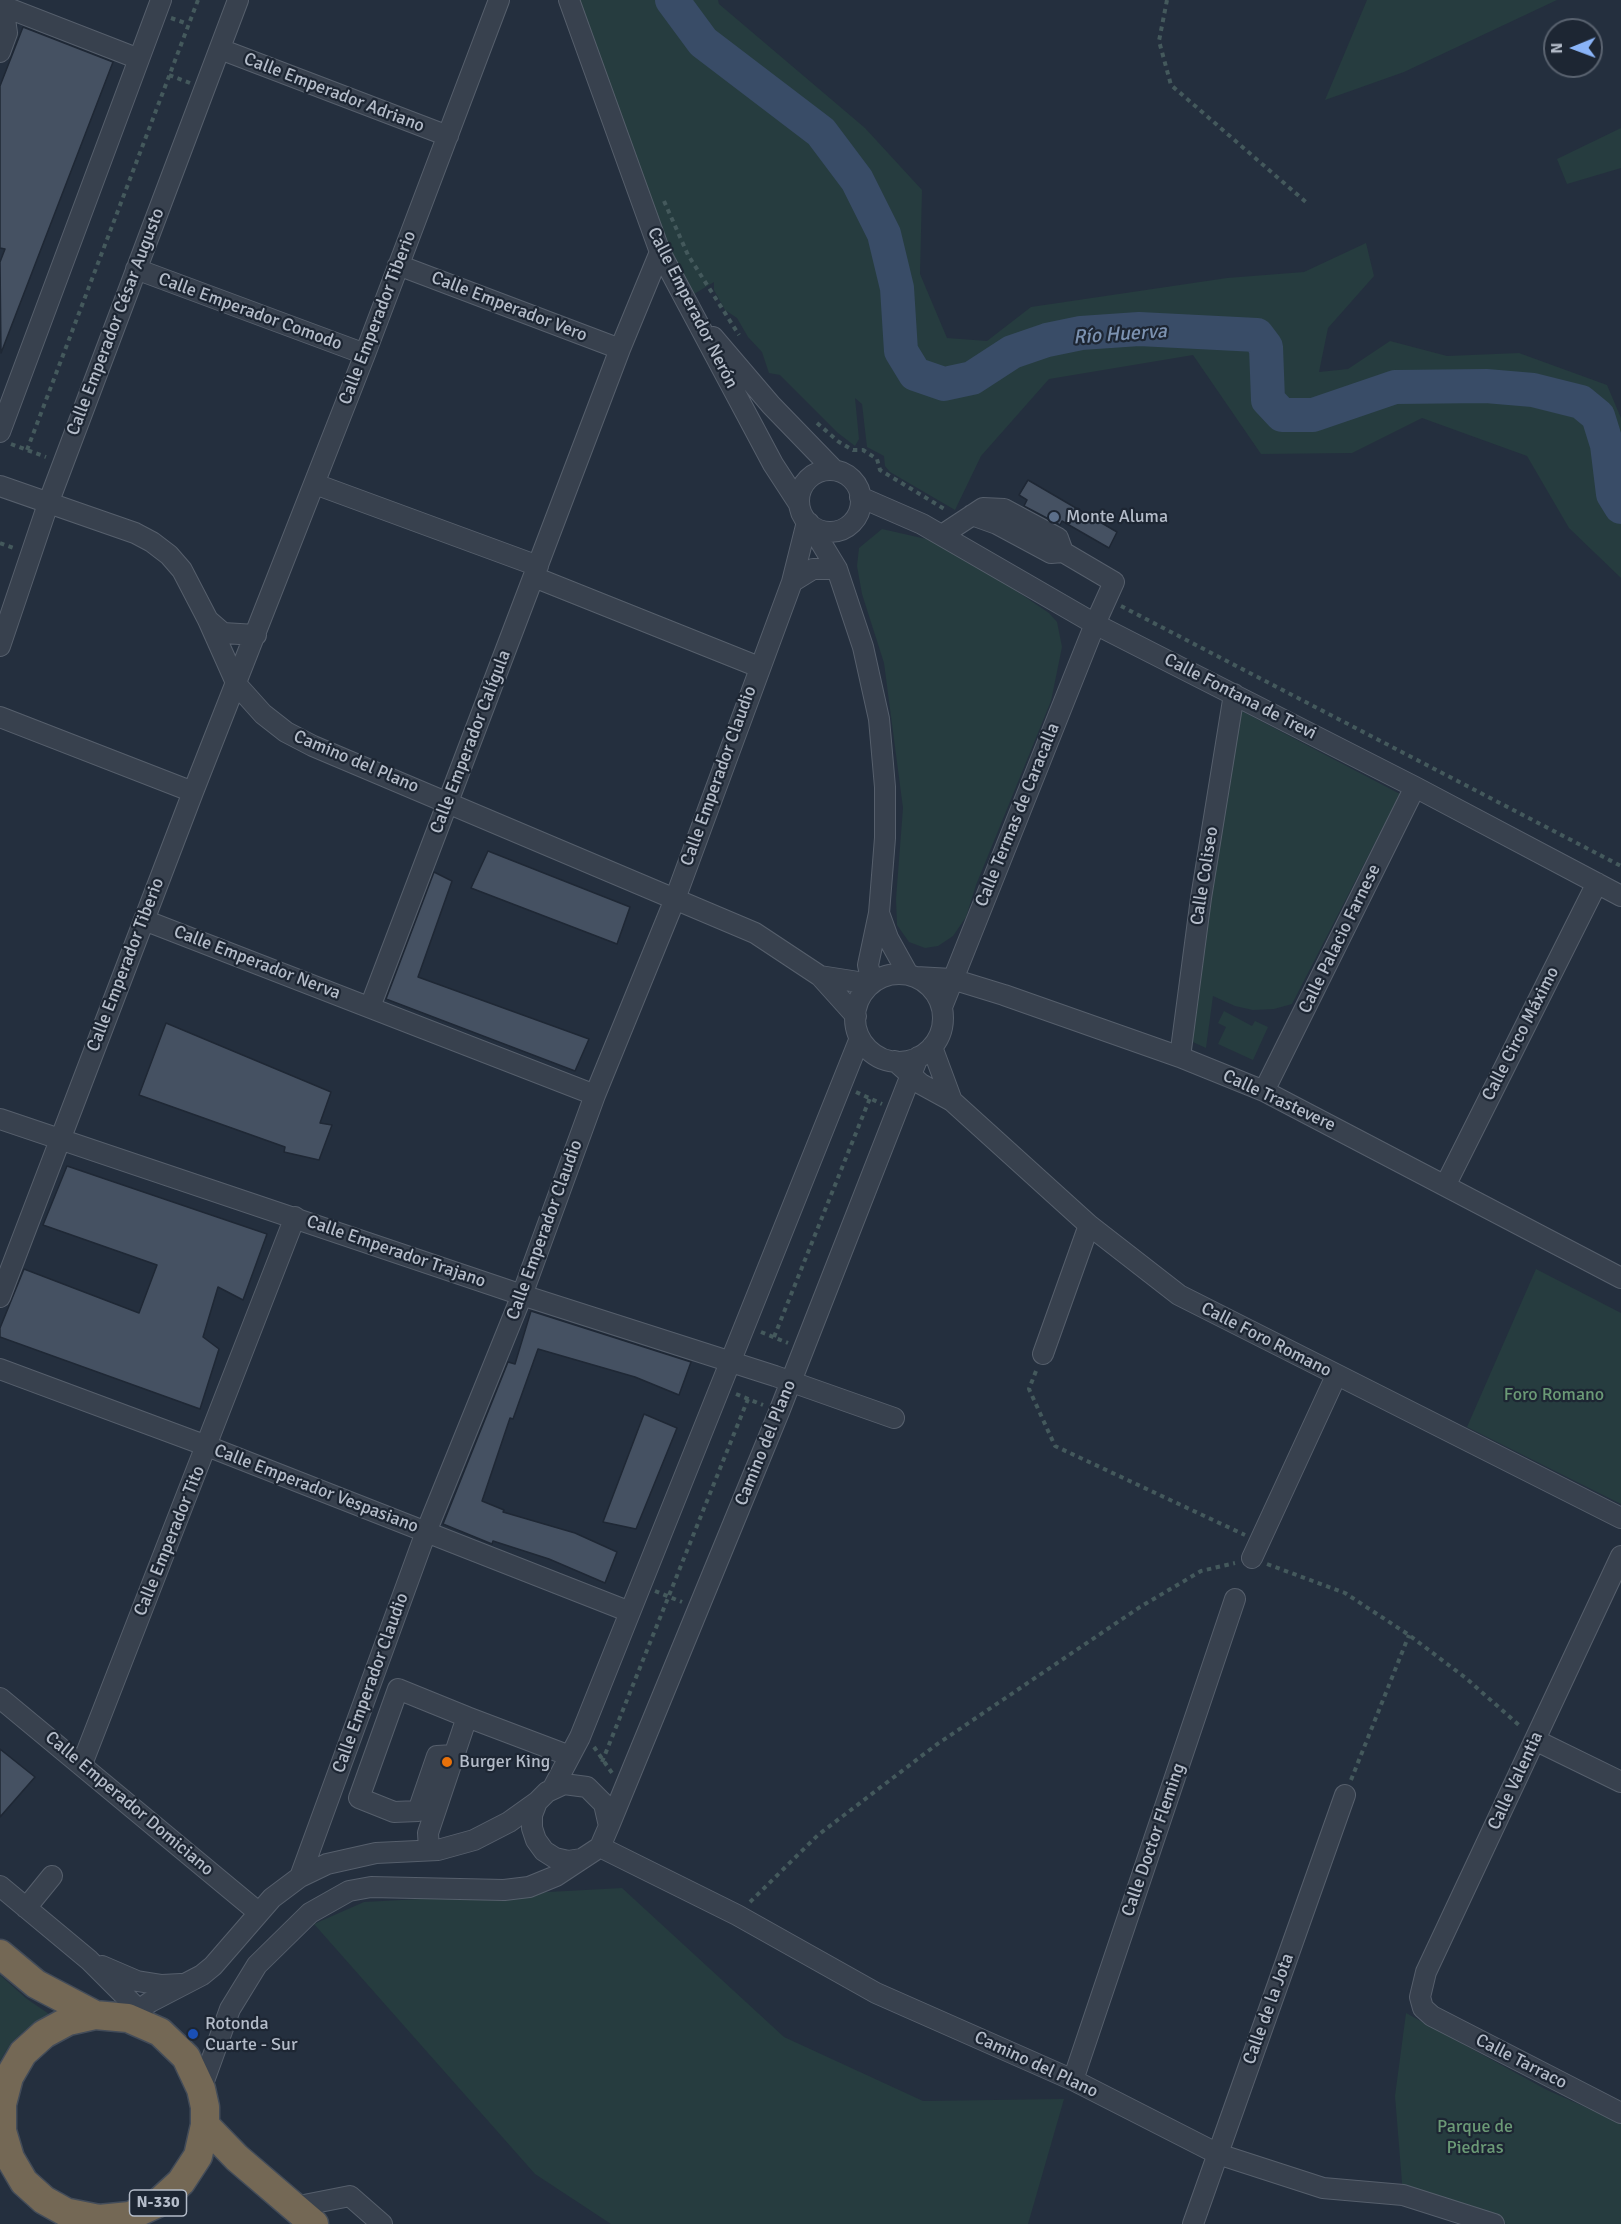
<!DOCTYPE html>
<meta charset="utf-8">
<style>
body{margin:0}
#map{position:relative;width:1621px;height:2224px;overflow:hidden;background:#242f3e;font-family:Signika,sans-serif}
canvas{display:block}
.north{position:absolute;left:1543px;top:18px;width:60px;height:60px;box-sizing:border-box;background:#1d2633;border:2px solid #59626f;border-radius:50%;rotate:269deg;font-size:16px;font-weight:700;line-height:24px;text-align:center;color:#b4bcc9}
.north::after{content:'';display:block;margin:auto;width:21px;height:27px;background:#8ab4f8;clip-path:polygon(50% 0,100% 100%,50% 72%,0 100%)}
</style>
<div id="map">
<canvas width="1621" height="2224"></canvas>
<div class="north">N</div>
</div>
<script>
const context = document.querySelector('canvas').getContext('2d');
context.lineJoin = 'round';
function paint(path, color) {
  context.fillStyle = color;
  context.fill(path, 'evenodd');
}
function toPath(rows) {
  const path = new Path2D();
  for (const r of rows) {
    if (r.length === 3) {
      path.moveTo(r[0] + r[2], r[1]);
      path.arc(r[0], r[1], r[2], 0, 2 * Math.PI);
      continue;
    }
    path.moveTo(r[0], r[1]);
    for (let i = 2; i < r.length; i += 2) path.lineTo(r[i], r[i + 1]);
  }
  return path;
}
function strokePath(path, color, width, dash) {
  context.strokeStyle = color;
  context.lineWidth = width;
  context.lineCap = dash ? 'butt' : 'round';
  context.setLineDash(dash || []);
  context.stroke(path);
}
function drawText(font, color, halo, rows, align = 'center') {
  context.font = font + ' Signika,sans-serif';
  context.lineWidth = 4.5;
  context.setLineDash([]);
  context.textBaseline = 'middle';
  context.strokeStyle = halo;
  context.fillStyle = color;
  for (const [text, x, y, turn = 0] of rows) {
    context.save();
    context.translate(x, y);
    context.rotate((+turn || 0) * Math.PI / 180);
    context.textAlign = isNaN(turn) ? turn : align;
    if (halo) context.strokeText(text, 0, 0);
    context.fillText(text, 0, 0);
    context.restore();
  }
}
const green = toPath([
 [569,0,718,0,719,4,865,128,922,190,920,274,947,338,987,341,1031,307,1227,278,1304,272,1366,243,1374,276,1328,328,1319,372,1348,369,1390,341,1447,356,1519,353,1607,385,1621,418,1621,578,1569,528,1527,456,1422,418,1352,453,1261,454,1193,355,1049,379,981,456,955,510,890,472,885,466,884,456,867,447,862,404,855,398,859,439,855,446,838,433,780,375,769,373,762,352,748,337,737,318,725,310,714,290,714,282,684,300],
 [1367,0,1557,0,1404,72,1325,100],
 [1621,128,1621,168,1567,184,1557,159],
 [882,529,935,541,1009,586,1049,613,1057,622,1062,647,1051,701,976,885,966,917,953,936,938,946,925,948,909,942,897,925,896,899,903,808,884,663,862,594,857,566,859,548],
 [1234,707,1400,794,1292,1004,1274,1009,1253,1010,1235,1006,1213,996,1206,1048,1184,1038],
 [1224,1011,1252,1026,1255,1021,1268,1027,1253,1060,1218,1044,1226,1027,1218,1023],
 [1536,1269,1621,1313,1621,1504,1467,1427],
 [622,1888,784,2037,923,2101,1064,2099,1028,2224,611,2224,535,2174,314,1924,364,1902],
 [0,1975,27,1999,52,2016,42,2018,23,2032,11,2043,0,2061],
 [1406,2013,1547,2090,1621,2123,1621,2224,1507,2224,1403,2195,1395,2096]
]);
const river = toPath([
 [672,0,703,42,821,132,857,180,884,234,897,288,901,351,915,374,944,384,972,378,1012,352,1047,340,1081,333,1139,329,1257,335,1266,347,1268,400,1282,415,1313,415,1395,387,1486,386,1533,390,1581,402,1598,416,1607,445,1613,494,1621,507]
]);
const building = toPath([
 [23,27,113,62,1,353,0,262,5,249,0,248,0,86,23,27],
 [1028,480,1117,532,1109,548,1062,521,1060,525,1024,506,1027,500,1019,495,1028,480],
 [488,851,630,907,617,944,471,888,488,851],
 [434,872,452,881,418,977,589,1039,575,1071,386,999,434,872],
 [166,1023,331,1092,320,1123,332,1125,319,1160,284,1152,285,1147,139,1095,166,1023],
 [67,1166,267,1234,243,1300,218,1287,203,1337,219,1349,200,1409,0,1337,0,1328,24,1269,139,1313,157,1265,43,1225,67,1166],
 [531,1311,691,1362,679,1395,635,1377,538,1349,513,1419,510,1418,482,1501,504,1510,503,1512,575,1533,617,1552,605,1583,549,1559,493,1541,492,1544,443,1524,508,1362,515,1364,531,1311],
 [644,1414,677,1428,636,1529,603,1522,644,1414],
 [0,1749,35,1777,0,1817,0,1749]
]);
const path = toPath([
 [1167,0,1159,41,1171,85,1307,203],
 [171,18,188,24],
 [169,75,190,83],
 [664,201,688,255,739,335],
 [817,423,839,442,853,450,863,450,877,459,880,470,946,510],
 [11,444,46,457],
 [27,450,198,0],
 [0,543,16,549],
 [1121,606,1621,866],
 [856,1092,882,1104],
 [761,1332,788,1343],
 [774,1337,870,1098],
 [1036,1371,1029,1389,1055,1446,1245,1535],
 [736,1394,763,1405],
 [1267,1564,1345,1593,1409,1635,1467,1679,1521,1727],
 [655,1591,682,1602],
 [594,1747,612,1773],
 [602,1762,748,1399],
 [1351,1780,1409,1635],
 [750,1902,818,1835,936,1745,1140,1607,1201,1571,1235,1563]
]);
const minor = toPath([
 [569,0,660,252,773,464,799,504],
 [0,5,139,59],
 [220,49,448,136],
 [0,52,7,33,3,5],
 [398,265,620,349],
 [136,269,365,354],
 [713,337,771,405,834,470],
 [0,432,161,0],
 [830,501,31],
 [315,484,538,566],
 [0,486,135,533,152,542,169,555,182,570,208,620,237,685,263,714,286,732,313,746,755,933,820,976,856,1016],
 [860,497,922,524,1095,624,1415,787,1621,896],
 [972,515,997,524,1051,553,1063,552],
 [809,523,837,569,863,647,879,719,885,787,885,838,879,913,868,965,872,983],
 [942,535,983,508,1004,509,1058,538,1063,552,1114,582,1095,624,942,1007],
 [534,577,759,667],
 [792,582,813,569,837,569],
 [208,620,223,633,256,635],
 [0,646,49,501,238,0],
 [0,717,193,792],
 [879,913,888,938,908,974],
 [144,920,595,1095],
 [899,1018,44],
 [820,976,871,984],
 [916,977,952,979,1004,995,1180,1057,1264,1091,1621,1278],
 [370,1007,620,349,660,252],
 [932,1047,952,1101],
 [1180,1057,1201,898,1234,694],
 [895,1061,921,1084,952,1101,1089,1225,1179,1295,1621,1518],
 [1264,1091,1415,787],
 [0,1119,522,1295,775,1376,894,1418],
 [1446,1184,1597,883],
 [0,1297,193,792,365,354,499,0],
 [1043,1354,1089,1225],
 [0,1369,207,1446,630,1612],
 [1621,1556,1426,1972,1420,1997,1423,2008,1432,2016,1621,2113],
 [1252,1558,1336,1376],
 [0,1698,258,1912],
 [1535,1740,1621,1782],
 [454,1755,437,1756,418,1811,394,1812,359,1798,398,1689,467,1717],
 [82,1764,295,1217],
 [553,1788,580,1737,860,1038],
 [537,1802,532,1815,532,1828,536,1840,544,1851,555,1858,568,1861,581,1859],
 [609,1826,779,1412,918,1057],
 [600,1847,737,1915,876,1993,1073,2080,1218,2154,1323,2188,1403,2195,1494,2224],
 [429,1850,428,1833,467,1717,570,1756],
 [300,1877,426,1532,522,1295,595,1095,675,899,792,582,807,522],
 [0,1886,89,1960,139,2010,145,2020],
 [26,1908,52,1876],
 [102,1966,137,1981,162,1985,181,1984],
 [128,2018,150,2002,202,1975,213,1966,272,1898,300,1877,327,1864,376,1853,438,1850,474,1840,509,1822,537,1802,547,1792,564,1784,587,1787,604,1804,609,1826,600,1847,556,1876,529,1887,504,1890,371,1887,349,1891,310,1913,257,1965,230,2009,201,2089],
 [1073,2080,1235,1599],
 [294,2207,350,2196,382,2224],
 [1193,2224,1345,1795]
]);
const highway = toPath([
 [0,1954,36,1984,95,2015],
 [205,2125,237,2158,314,2224],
 [69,2213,99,2219,130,2216,158,2203,181,2182,198,2156,205,2125,205,2107,201,2089,186,2057,160,2032,128,2018,95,2015,68,2021,44,2034,23,2053,9,2077,2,2104,2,2131,10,2158,24,2182,44,2200,87,2224]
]);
const markers = [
 [1054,517,6,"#5c6f8a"],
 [447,1762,6,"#e8710a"],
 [193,2034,6,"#1a4fb4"]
];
const shields = [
 [158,2203,57]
];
const shieldNames = [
 ["N-330",158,2203]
];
const streetNames = [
 ["Calle Emperador Adriano",334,93,21],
 ["Calle Emperador Vero",509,307,21],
 ["Calle Emperador Nerón",692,308,63],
 ["Calle Emperador Comodo",250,312,20],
 ["Calle Emperador Tiberio",378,318,-69],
 ["Calle Emperador César Augusto",116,322,-69],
 ["Calle Fontana de Trevi",1240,697,27],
 ["Calle Emperador Calígula",471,742,-69],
 ["Camino del Plano",356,762,23],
 ["Calle Emperador Claudio",719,776,-70],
 ["Calle Termas de Caracalla",1018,815,-68],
 ["Calle Coliseo",1205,876,-81],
 ["Calle Palacio Farnese",1340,939,-64],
 ["Calle Emperador Nerva",257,963,21],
 ["Calle Emperador Tiberio",126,965,-69],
 ["Calle Circo Máximo",1521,1034,-63],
 ["Calle Trastevere",1279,1101,25],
 ["Calle Emperador Claudio",545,1230,-70],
 ["Calle Emperador Trajano",396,1252,19],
 ["Calle Foro Romano",1266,1340,27],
 ["Camino del Plano",766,1443,-68],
 ["Calle Emperador Vespasiano",316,1489,21],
 ["Calle Emperador Tito",170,1541,-68],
 ["Calle Emperador Claudio",371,1683,-70],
 ["Calle Valentia",1516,1781,-65],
 ["Calle Emperador Domiciano",129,1804,40],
 ["Calle Doctor Fleming",1154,1840,-71],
 ["Calle de la Jota",1269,2009,-70],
 ["Calle Tarraco",1521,2062,27],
 ["Camino del Plano",1036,2065,25]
];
const poiNames = [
 ["Monte Aluma",1066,517],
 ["Burger King",459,1762],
 ["Rotonda",205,2024],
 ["Cuarte - Sur",205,2045]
];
const parkNames = [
 ["Foro Romano",1554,1395],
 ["Parque de",1475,2127],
 ["Piedras",1475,2148]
];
const waterNames = [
 ["Río Huerva",1120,335,-4]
];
paint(green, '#263c3f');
strokePath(river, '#394c67', 34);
paint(building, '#455162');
strokePath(building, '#1f2835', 1.5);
strokePath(minor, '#565f6c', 22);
strokePath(highway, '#434c59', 31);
strokePath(path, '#44595c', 4, [4.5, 4.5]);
strokePath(minor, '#38414e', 20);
strokePath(highway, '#746855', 28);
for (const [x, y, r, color] of markers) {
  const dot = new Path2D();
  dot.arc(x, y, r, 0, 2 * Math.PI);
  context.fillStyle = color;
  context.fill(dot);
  strokePath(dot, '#1d2633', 2);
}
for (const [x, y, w] of shields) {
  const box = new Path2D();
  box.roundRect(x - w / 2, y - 13, w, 26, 4.5);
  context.fillStyle = '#1d2633';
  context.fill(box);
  strokePath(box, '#b4bcc9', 1.5);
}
drawText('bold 16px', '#b4bcc9', null, shieldNames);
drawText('18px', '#b4bcc9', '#1d2633', streetNames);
drawText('18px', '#b4bcc9', '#1d2633', poiNames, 'left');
drawText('18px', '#6b9a76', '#1d2633', parkNames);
drawText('italic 20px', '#7c92b1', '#1d2633', waterNames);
</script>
